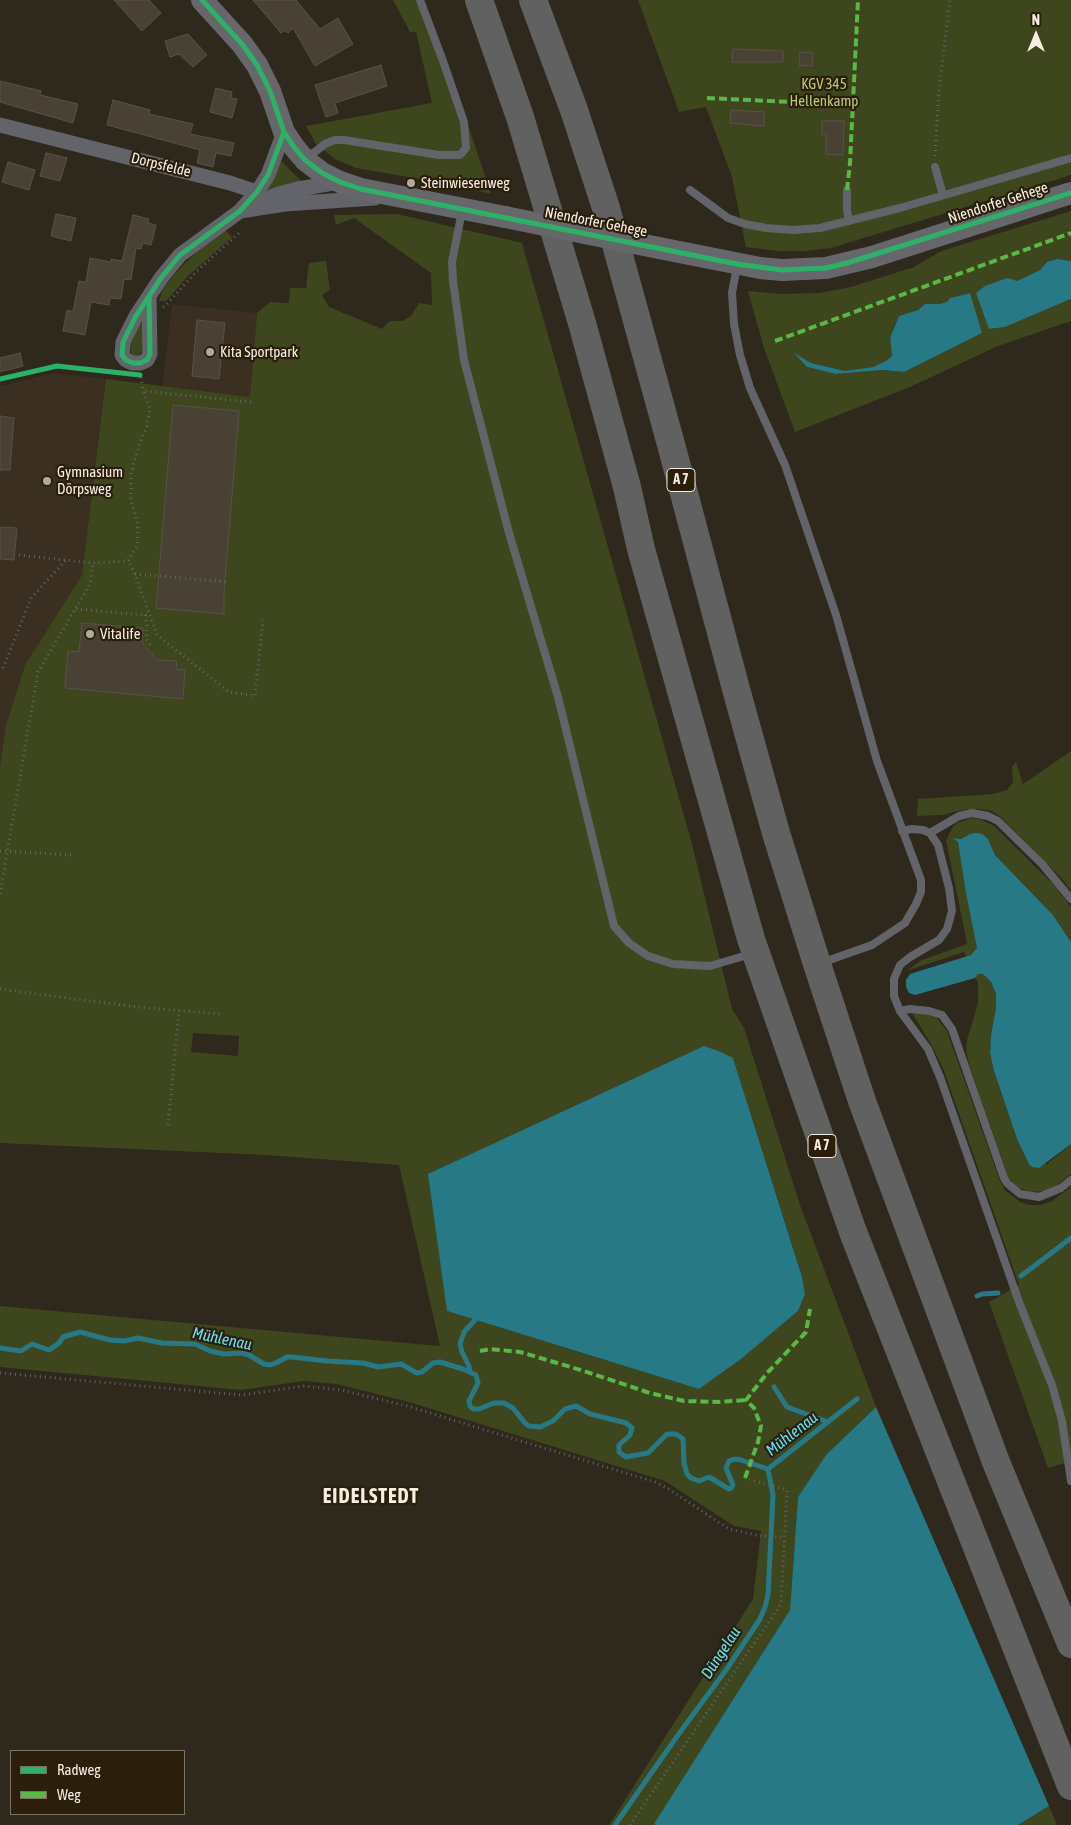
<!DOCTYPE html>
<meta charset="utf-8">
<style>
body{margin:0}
#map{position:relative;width:1071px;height:1825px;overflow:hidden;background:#2e281d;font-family:"Asap Condensed",sans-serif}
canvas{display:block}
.legend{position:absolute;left:10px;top:1750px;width:175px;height:65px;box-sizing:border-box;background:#2b1f0c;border:1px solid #7c7262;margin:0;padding:6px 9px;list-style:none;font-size:15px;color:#f6eee3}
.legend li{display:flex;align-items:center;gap:10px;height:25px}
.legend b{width:25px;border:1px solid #7c7262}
.north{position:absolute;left:1011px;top:10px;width:50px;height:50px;-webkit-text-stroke:4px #2b1f0c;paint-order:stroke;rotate:0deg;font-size:14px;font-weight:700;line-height:20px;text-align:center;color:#f6eee3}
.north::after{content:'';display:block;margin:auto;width:18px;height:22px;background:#f6eee3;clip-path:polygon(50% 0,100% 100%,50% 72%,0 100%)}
</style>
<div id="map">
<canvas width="1071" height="1825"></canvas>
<ul class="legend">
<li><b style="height:6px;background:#2db169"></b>Radweg</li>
<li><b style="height:6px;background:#58b947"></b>Weg</li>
</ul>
<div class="north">N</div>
</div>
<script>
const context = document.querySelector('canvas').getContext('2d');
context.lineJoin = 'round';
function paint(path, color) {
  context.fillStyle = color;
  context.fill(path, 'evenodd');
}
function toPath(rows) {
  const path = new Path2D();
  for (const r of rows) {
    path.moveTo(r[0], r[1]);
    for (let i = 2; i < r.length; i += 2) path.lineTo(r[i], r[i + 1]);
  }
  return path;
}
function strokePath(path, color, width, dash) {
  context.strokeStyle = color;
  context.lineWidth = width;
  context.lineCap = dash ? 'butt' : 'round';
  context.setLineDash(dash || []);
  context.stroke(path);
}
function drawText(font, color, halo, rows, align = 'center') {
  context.font = font + ' "Asap Condensed",sans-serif';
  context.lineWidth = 4.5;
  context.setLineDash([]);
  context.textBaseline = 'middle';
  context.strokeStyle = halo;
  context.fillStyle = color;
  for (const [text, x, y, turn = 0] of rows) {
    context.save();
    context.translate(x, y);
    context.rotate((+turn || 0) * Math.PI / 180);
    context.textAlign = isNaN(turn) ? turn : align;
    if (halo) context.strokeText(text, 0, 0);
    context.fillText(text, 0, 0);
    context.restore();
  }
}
const education = toPath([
 [172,304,257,313,250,397,162,386],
 [54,373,106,379,82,575,25,665,6,725,0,768,0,386]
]);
const green = toPath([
 [393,0,422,0,463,110,491,194,466,187,356,168,335,159,316,144,306,126,432,103,416,32,410,32],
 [638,0,1071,0,1071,175,831,248,804,251,778,251,746,247,732,177,706,107,679,112],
 [281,161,304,184,268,192,267,189],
 [1071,211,1071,261,1057,259,1047,262,1040,270,1017,281,989,329,1005,327,1071,299,1071,321,998,346,910,387,795,432,764,348,748,291,781,294,819,293,851,287,914,267,941,251],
 [969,293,982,333,904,372,882,370,835,374,807,367,796,355,811,363,845,371,873,367,886,361,892,356,890,338,899,316,918,310,925,304,939,304,947,302,951,298],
 [397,214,522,243,692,844,732,1009,744,1028,800,1205,876,1407,826,1455,798,1497,790,1610,655,1824,656,1825,609,1825,753,1599,761,1531,734,1526,665,1481,409,1402,337,1384,304,1381,241,1390,0,1367,0,1306,440,1346,399,1165,266,1155,0,1143,0,768,6,725,25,665,82,575,106,379,250,397,257,313,270,302,289,303,290,288,306,288,309,263,326,261,330,290,322,295,329,307,382,329,390,321,402,321,411,316,419,303,432,305,431,273,354,218,336,225,334,215],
 [193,1033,239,1036,238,1056,191,1052],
 [733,1058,802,1277,805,1294,798,1311,741,1359,699,1389,447,1311],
 [225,230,232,237,189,275,166,301,159,301,163,288,183,265,200,249],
 [140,323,143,324,143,352,135,356,131,353,130,346,138,325],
 [1071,751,1071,891,1063,880,1002,818,992,811,979,809,970,809,957,811,943,815,917,816,918,799,993,794,1007,790,1013,782,1012,767,1016,762,1023,784],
 [972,818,980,819,994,826,1054,885,1071,907,1071,942,1053,915,995,855,988,839,966,836,961,839,954,838,958,842,977,948,975,953,966,957,964,952,906,971,922,960,964,945,967,943,946,841,952,828,957,823],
 [977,974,983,974,991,982,996,994,996,1008,991,1035,990,1053,994,1071,1017,1139,1029,1163,1047,1164,1071,1144,1071,1174,1057,1185,1045,1191,1030,1192,1017,1187,1008,1177,969,1064,966,1051,967,1040,978,1003,978,982,975,978],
 [912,1013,927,1014,936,1017,947,1031,1000,1181,1005,1190,1020,1202,1030,1205,1041,1205,1052,1201,1071,1187,1071,1461,1048,1468,989,1302,1019,1285,943,1068,931,1044],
 [1049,1806,1057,1825,1018,1825]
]);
const water = toPath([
 [1057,259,1071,261,1071,299,1005,327,989,329,976,293,985,286,1007,278,1017,281,1040,270,1047,262],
 [970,293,982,333,904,372,882,370,835,374,807,367,794,353,811,363,845,371,873,367,886,361,892,356,890,338,899,316,918,310,925,304,939,304,947,302,950,298],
 [976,833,982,834,988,839,995,855,1053,915,1071,942,1071,1144,1039,1168,1032,1167,1029,1164,1017,1139,994,1071,990,1053,991,1035,996,1008,996,994,991,982,983,974,978,974,975,978,915,995,909,993,906,987,906,980,910,974,971,955,977,948,966,893,958,842,953,838,961,839,970,834],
 [704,1046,721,1052,733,1058,802,1277,805,1294,798,1311,741,1359,699,1389,447,1311,428,1174],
 [876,1407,1049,1806,1018,1825,656,1825,654,1824,790,1610,798,1497,826,1455]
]);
const stream = toPath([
 [1021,1276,1071,1238],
 [977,1296,982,1294,998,1293],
 [0,1348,21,1351,32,1344,49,1350,59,1343,63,1337,80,1332,110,1340,124,1341,138,1338,162,1343,195,1344,210,1351,224,1354,242,1353,249,1355,264,1364,270,1365,276,1363,287,1357,292,1357,327,1361,363,1363,378,1367,401,1364,417,1373,422,1372,433,1363,440,1362,463,1369,476,1375,478,1383,469,1401,470,1406,473,1409,479,1409,494,1403,504,1403,513,1408,525,1423,529,1426,540,1427,553,1421,565,1409,576,1406,590,1414,626,1423,632,1428,630,1435,619,1445,619,1452,626,1457,648,1453,667,1434,676,1434,683,1439,684,1463,687,1474,691,1478,699,1481,709,1477,729,1489,731,1488,733,1485,726,1468,729,1461,735,1459,741,1460,768,1469,857,1399],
 [470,1372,469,1366,462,1352,460,1344,464,1332,475,1320],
 [774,1387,787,1407,828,1422],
 [615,1825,678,1735,726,1670,760,1619,765,1607,768,1595,773,1495,768,1469]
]);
const building = toPath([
 [114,0,149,0,161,13,142,31,114,0],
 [253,0,296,0,320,29,338,18,353,44,315,66,293,28,288,33,285,30,281,33,253,0],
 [188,34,207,55,193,67,179,54,170,57,165,41,188,34],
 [733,49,783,51,783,62,732,62,733,49],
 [800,52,813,53,812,66,799,65,800,52],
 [381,65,387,86,335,103,338,113,326,117,315,85,381,65],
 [0,81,41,91,40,95,78,104,73,123,0,102,0,81],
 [216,88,232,92,231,98,237,99,232,118,210,112,216,88],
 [113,100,150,110,149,114,193,124,190,134,234,143,231,156,216,153,213,167,197,163,200,150,107,125,113,100],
 [731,110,764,112,764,126,730,123,731,110],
 [822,121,844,121,843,155,826,154,826,134,822,134,822,121],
 [46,153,67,158,60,181,40,176,46,153],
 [8,162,35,170,29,190,2,182,8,162],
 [56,214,76,218,71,241,51,236,56,214],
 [133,215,149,219,148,223,156,225,151,245,143,243,141,249,136,248,131,280,124,279,121,299,110,298,109,305,91,302,85,335,63,331,67,310,73,312,79,281,86,282,90,258,111,262,111,259,122,261,133,215],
 [197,320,225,323,219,379,192,376,197,320],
 [20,353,23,366,0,372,0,358,20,353],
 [173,405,239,411,224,592,224,614,156,608,173,405],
 [0,416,14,418,10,470,0,470,0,416],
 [0,527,17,528,14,560,0,559,0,527],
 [82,623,143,628,142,642,157,660,177,661,176,669,185,670,183,699,65,688,68,651,79,652,82,623]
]);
const path = toPath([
 [935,156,939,89,950,0],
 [163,307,165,306,198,270,239,233],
 [141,377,143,391],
 [251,402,143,391,150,408,147,426,139,445,131,474,131,500,138,524,137,546,128,561,135,574,157,635,229,692,255,696,263,620],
 [19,555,93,563,128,561],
 [135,574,228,582],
 [76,609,145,615,149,614],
 [145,615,147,625,146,638,152,648],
 [3,668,31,598,66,560],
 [0,851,71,855],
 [0,894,38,672,90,584,93,563],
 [0,989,137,1007,221,1014],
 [168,1125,179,1011],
 [0,1373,241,1395,304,1386,341,1390,407,1406,655,1482,667,1488,729,1529,760,1536,784,1537],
 [630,1825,781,1604,787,1490,745,1478]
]);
const lane = toPath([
 [307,158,325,144,335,140,344,140,439,155,460,155,466,148,464,122,443,61,420,0],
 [935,167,943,195],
 [690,190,728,218,745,224,766,228,794,230,820,228,900,208,1071,158],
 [847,190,847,210,849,221],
 [462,211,452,262,453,281,464,360,509,533,558,697,614,926,629,943,648,956,673,964,710,966,751,954],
 [737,266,732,293,734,324,740,355,750,388,785,465,836,615,877,761,921,880,921,892,916,904,905,923,872,945,821,963],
 [902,831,912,829,923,830,930,833,938,845,949,888,952,911,947,929,939,940,910,957,900,965,894,979,894,996,900,1011,928,1049,940,1077,1019,1302,1052,1385,1062,1421,1071,1481],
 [930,833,959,816,972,813,988,816,998,821,1042,864,1071,899],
 [900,1011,910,1009,929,1011,942,1015,952,1029,1004,1178,1007,1183,1020,1194,1039,1197,1061,1188,1071,1180]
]);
const street = toPath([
 [0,125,230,183,257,192],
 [262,201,279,194,298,189,339,182],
 [240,211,285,204,375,198],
 [149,297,150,354,147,360,140,363,133,363,126,360,122,355,123,342,136,316,161,278,180,255,240,211,257,192,268,175,284,132]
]);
const secondary = toPath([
 [202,0,242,44,257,65,270,91,284,132,294,147,305,160,322,173,340,182,361,189,505,217],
 [659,248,760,268,782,270,826,268,872,257,1071,193]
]);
const highway = toPath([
 [479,0,520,117,582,323,627,487,641,549,751,939,853,1232,1071,1786],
 [533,0,574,110,606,208,672,448,736,689,776,833,817,964,862,1101,996,1462,1071,1644]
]);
const secondaryBridge = toPath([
 [505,217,659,248]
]);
const quiet = toPath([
 [707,98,853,105],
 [847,190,850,163,858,0],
 [775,341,1071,233],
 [480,1351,490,1349,520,1352,584,1371,650,1393,684,1401,718,1402,746,1400],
 [745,1478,758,1442,761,1426,754,1408,746,1400,768,1372,806,1332,810,1309]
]);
const cycleway = toPath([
 [202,0,242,44,257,65,270,91,284,132,294,147,305,160,322,173,340,182,361,189,737,264,782,270,826,268,847,263,1071,193],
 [149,297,150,354,147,360,140,363,133,363,126,360,122,355,123,342,136,316,161,278,180,255,240,211,257,192,268,175,284,132],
 [0,379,57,366,140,375]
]);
const markers = [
 [411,183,5,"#b0a99e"],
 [210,352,5,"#b0a99e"],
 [47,481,5,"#b0a99e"],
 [90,634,5,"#b0a99e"]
];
const shields = [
 [681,480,28],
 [822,1146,28]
];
const shieldNames = [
 ["A 7",681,480],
 ["A 7",822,1146]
];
const parkNames = [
 ["KGV 345",824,84],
 ["Hellenkamp",824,101]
];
const streetNames = [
 ["Dorpsfelde",161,165,14],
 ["Niendorfer Gehege",998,203,-18],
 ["Niendorfer Gehege",596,222,11]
];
const poiNames = [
 ["Steinwiesenweg",421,183],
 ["Kita Sportpark",220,352],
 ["Gymnasium",57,472],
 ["Dörpsweg",57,489],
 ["Vitalife",100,634]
];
const waterNames = [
 ["Mühlenau",222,1339,12],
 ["Mühlenau",792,1434,-38],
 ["Düngelau",721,1653,-57]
];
const districtNames = [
 ["EIDELSTEDT",371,1497]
];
paint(education, '#3a2f20');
paint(green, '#3e461e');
paint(water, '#277986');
strokePath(stream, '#277986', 5);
paint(building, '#4a4135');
strokePath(building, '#585249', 1);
strokePath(path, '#646462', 3, [1, 4]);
strokePath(lane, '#62646a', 8);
strokePath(street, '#62646a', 15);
strokePath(secondary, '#65676a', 22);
strokePath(highway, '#616162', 28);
strokePath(secondaryBridge, '#65676a', 22);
strokePath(quiet, '#58b947', 4, [8, 4]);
strokePath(cycleway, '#2db169', 5);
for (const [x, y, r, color] of markers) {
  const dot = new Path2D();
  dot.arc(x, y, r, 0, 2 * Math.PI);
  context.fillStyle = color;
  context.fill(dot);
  strokePath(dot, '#2b1f0c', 2);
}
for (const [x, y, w] of shields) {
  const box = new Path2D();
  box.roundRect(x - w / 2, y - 11.5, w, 23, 4);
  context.fillStyle = '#2b1f0c';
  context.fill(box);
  strokePath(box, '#f6eee3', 1);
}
drawText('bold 14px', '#f6eee3', null, shieldNames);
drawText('15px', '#b4cc76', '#2b1f0c', parkNames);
drawText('15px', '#f6eee3', '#2b1f0c', streetNames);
drawText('15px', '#f6eee3', '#2b1f0c', poiNames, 'left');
drawText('italic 16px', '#64e1f9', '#2b1f0c', waterNames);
context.letterSpacing = '1px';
drawText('bold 20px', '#f6eee3', '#2b1f0c', districtNames);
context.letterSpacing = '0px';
</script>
